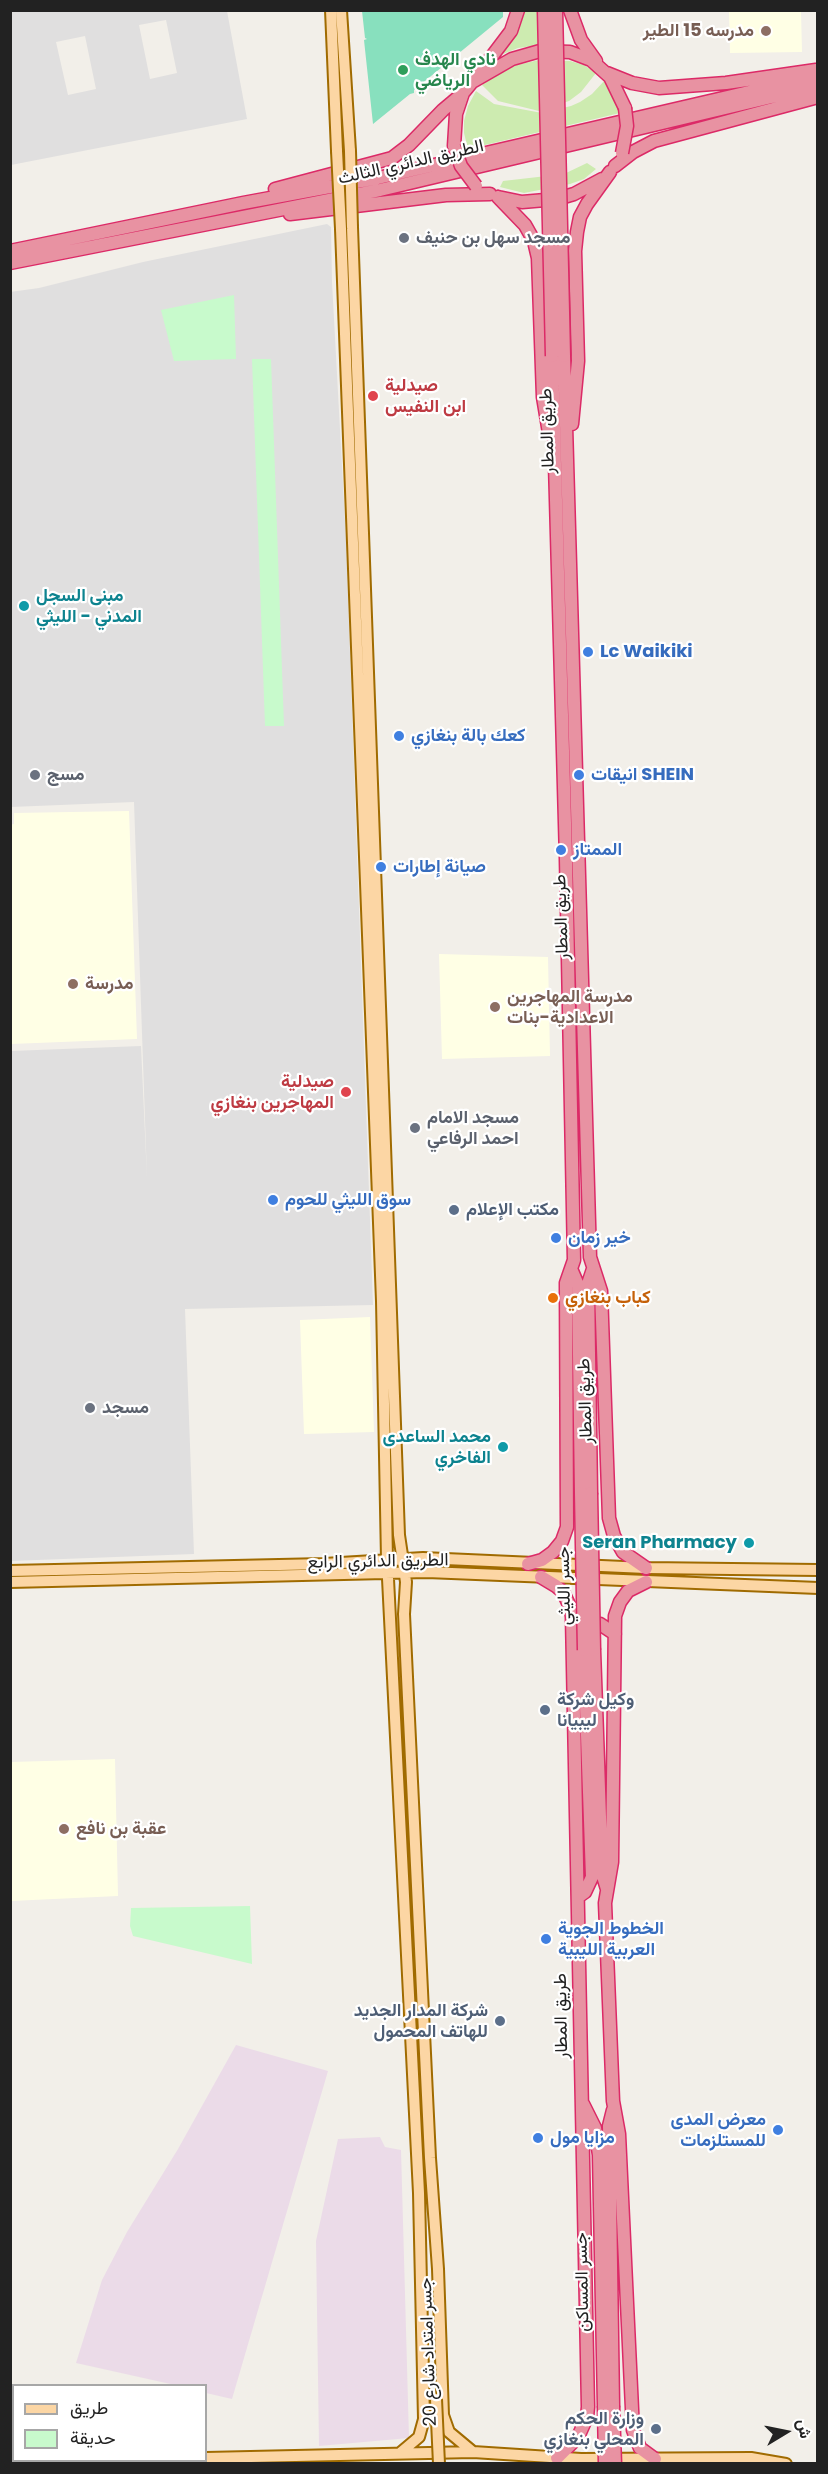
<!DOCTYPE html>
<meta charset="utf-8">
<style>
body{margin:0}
#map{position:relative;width:828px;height:2474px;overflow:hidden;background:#f2efe9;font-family:Poppins,Vazirmatn,sans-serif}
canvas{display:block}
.frame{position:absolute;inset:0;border:12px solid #222;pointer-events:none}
.legend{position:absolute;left:12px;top:2384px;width:195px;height:78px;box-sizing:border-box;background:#fff;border:2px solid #a7a7a7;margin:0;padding:8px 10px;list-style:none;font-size:18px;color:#222}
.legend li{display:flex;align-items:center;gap:12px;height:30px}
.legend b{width:30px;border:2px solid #a7a7a7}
.north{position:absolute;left:756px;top:2402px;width:60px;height:60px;-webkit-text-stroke:4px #fff;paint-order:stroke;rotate:80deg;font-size:16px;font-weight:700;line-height:24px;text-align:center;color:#222}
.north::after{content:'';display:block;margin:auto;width:21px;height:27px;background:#222;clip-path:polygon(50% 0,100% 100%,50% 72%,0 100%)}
</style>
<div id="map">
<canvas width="828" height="2474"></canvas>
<div class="frame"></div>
<ul class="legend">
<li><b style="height:8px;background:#fcd6a4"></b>طريق</li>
<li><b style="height:16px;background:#c8facc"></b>حديقة</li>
</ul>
<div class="north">ش</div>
</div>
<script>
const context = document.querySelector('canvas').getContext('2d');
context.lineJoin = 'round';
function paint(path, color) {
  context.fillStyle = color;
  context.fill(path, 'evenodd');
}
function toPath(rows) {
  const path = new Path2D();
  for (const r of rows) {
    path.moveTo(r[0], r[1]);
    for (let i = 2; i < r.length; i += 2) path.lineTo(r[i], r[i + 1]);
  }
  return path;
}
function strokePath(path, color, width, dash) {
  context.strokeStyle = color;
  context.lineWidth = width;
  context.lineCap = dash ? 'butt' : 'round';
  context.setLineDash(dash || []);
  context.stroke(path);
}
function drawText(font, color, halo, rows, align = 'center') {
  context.font = font + ' Poppins,Vazirmatn,sans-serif';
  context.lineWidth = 4.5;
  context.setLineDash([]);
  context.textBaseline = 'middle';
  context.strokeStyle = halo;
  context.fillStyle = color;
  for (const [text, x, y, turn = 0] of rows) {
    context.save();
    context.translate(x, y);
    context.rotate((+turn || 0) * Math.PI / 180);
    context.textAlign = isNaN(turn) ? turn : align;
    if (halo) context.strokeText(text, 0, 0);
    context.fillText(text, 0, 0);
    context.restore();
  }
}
const residential = toPath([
 [11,10,227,11,247,119,11,165],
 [166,20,177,73,150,79,139,25],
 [85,36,96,89,68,95,56,42],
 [327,224,331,227,332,282,346,540,373,1305,185,1309,194,1554,11,1561,11,1051,141,1046,147,1178,134,802,11,807,10,292,39,288,143,262]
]);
const industrial = toPath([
 [236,2045,328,2071,232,2399,206,2393,206,2386,175,2385,76,2363,102,2280,127,2232,178,2149],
 [380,2137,385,2147,401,2150,409,2438,319,2446,316,2241,338,2139]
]);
const education = toPath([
 [729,11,801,11,802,52,730,53],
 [129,811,137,1039,11,1044,10,825,14,824,14,813],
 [439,954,548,957,550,1056,442,1059],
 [370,1317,374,1432,304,1434,300,1320],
 [115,1759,118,1896,11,1901,11,1762]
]);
const grass = toPath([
 [523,11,539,11,540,45,518,48,503,54,502,52,515,35],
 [539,60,570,61,584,65,596,73,581,92,569,101,539,111,498,101,482,85,497,73,517,65],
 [605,80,618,103,620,113,468,149,464,133,464,121,468,106,476,91,494,104,542,113,571,106,580,102,592,94],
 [587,163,596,169,584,179,570,184,524,193,500,187,503,181,564,174]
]);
const park = toPath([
 [234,295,236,359,174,361,161,310],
 [252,359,271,359,284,726,265,726],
 [250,1906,252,1964,133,1936,130,1926,131,1908]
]);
const pitch = toPath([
 [503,11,503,17,414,90,414,93,410,94,373,124,364,40,367,39,365,38,362,11]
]);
const primary = toPath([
 [331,10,337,151],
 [341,10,350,151],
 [352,227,399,1535,406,1582,404,1614,430,2158,438,2269,443,2415,449,2432,473,2452],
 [341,229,382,1301,387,1559,419,2193,424,2419,419,2437,400,2453],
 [10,1571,324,1564,423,1558,646,1568,818,1570],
 [10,1582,427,1572,818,1588],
 [206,2458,473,2452,581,2459,751,2458,786,2464],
 [25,2464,133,2460]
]);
const highway = toPath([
 [570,10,581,40,596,61],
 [480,72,511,31,518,10],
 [607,73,632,83,659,88,726,83,816,70],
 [454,146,456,114,463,93,472,82,512,59,540,51,570,52,591,60,610,77,625,108],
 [615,166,633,152,654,141,818,97],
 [275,189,392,158,409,145,443,110,462,94],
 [498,197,525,225,534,241,538,258,543,397,549,433],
 [498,197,522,202,557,199,574,194,602,179],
 [290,214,446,195,490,194],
 [10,251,243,203,378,178,818,76],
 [10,263,380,190,818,86],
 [564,356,590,1257,601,1291,609,1518,614,1536,623,1552,646,1568],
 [572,424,578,361,575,251,577,232,580,217,587,204,610,172],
 [572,1271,578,1285,581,1493],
 [591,1493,588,1284,593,1269],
 [528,1564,542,1560,553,1552,562,1541,567,1527,566,1283,574,1260,566,859,552,356],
 [541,1577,556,1586,563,1592,571,1609,572,1617,588,2407,587,2417,578,2437,557,2458],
 [646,1582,628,1591,620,1602,615,1616,612,1862,605,1903,613,2101,619,2134,633,2430,640,2448,655,2459],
 [584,1625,600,1624,615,1634],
 [594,1650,602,1873,607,1889],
 [578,1897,585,1892,592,1877,584,1650],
 [583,2104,595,2128,599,2155,604,2406],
 [613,2110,609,2126,613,2406]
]);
const primaryBridge = toPath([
 [337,151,341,229],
 [350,151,352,227],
 [436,2399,439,2464]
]);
const highwayBridge = toPath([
 [544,10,552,356],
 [556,10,564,356],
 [454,146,461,166,476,186],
 [622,153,627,126,625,108],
 [581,1493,584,1650],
 [591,1493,594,1650],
 [604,2406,605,2464],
 [613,2406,615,2464]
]);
const markers = [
 [766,31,6,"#8d6e63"],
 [403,70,6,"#2e9e5b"],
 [404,238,6,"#6b7280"],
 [373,396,6,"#e0444e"],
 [24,606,6,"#0f9aa8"],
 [588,652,6,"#3f7fe0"],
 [399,736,6,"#3f7fe0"],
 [35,775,6,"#6b7280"],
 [579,775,6,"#3f7fe0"],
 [561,850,6,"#3f7fe0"],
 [381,867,6,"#3f7fe0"],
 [73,984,6,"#8d6e63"],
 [495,1007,6,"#8d6e63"],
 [346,1092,6,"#e0444e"],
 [415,1128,6,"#6b7280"],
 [273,1200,6,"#3f7fe0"],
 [454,1210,6,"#5c6f8a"],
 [556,1238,6,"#3f7fe0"],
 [553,1298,6,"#e8710a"],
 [90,1408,6,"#6b7280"],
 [503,1447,6,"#0f9aa8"],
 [749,1543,6,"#0f9aa8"],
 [545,1710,6,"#5c6f8a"],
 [64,1829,6,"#8d6e63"],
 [546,1939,6,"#3f7fe0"],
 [500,2021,6,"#5c6f8a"],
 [778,2130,6,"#3f7fe0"],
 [538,2138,6,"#3f7fe0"],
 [656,2429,6,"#5c6f8a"]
];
const educationNames = [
 ["مدرسه 15 الطير",754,31,"right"],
 ["مدرسة",85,984],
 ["مدرسة المهاجرين",507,997],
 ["الاعدادية-بنات",507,1018],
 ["عقبة بن نافع",76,1829]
];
const leisureNames = [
 ["نادي الهدف",415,60],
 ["الرياضي",415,81]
];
const streetNames = [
 ["الطريق الدائري الثالث",411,163,-13],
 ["طريق المطار",548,431,-92],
 ["طريق المطار",562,917,-92],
 ["طريق المطار",586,1401,-92],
 ["الطريق الدائري الرابع",378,1562,-1],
 ["جسر الليثي",565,1586,-91],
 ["طريق المطار",562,2016,-91],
 ["جسر المساكن",583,2282,-91],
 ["جسر امتداد شارع 20",429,2352,-92]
];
const worshipNames = [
 ["مسجد سهل بن حنيف",416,238],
 ["مسج",47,775],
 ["مسجد الامام",427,1118],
 ["احمد الرفاعي",427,1139],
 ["مسجد",102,1408]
];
const healthNames = [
 ["صيدلية",385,386],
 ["ابن النفيس",385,407],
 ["صيدلية",334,1082,"right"],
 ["المهاجرين بنغازي",334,1103,"right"]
];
const cultureNames = [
 ["مبنى السجل",36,596,"left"],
 ["المدني - الليثي",36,617,"left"],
 ["محمد الساعدى",491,1437],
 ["الفاخري",491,1458],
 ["Seran Pharmacy",737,1543]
];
const shopNames = [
 ["Lc Waikiki",600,652],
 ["كعك بالة بنغازي",411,736],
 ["انيقات SHEIN",591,775],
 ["الممتاز",573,850],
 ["صيانة إطارات",393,867],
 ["سوق الليثي للحوم",285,1200],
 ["خير زمان",568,1238],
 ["الخطوط الجوية",558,1929],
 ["العربية الليبية",558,1950],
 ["معرض المدى",766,2120,"right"],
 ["للمستلزمات",766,2141,"right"],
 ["مزايا مول",550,2138]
];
const serviceNames = [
 ["مكتب الإعلام",466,1210],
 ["وكيل شركة",557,1700],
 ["ليبيانا",557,1721],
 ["شركة المدار الجديد",488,2011,"right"],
 ["للهاتف المحمول",488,2032,"right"],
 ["وزارة الحكم",644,2419,"right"],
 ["المحلي بنغازي",644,2440,"right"]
];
const foodNames = [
 ["كباب بنغازي",565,1298]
];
paint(residential, '#e0dfdf');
paint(industrial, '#ebdbe8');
paint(education, '#ffffe5');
paint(grass, '#cdebb0');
paint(park, '#c8facc');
paint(pitch, '#88e0be');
strokePath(primary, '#a06b00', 14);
strokePath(highway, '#dc2a67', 15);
strokePath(primary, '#fcd6a4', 10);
strokePath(highway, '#e892a2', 12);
strokePath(primaryBridge, '#a06b00', 14, []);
strokePath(highwayBridge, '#dc2a67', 15, []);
strokePath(primaryBridge, '#fcd6a4', 10);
strokePath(highwayBridge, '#e892a2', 12);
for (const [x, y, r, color] of markers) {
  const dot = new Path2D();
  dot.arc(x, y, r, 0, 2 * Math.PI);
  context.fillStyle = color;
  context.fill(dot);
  strokePath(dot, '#fff', 2);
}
drawText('bold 18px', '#785e54', '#fff', educationNames, 'left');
drawText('bold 18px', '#27864d', '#fff', leisureNames, 'left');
drawText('18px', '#222', '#fff', streetNames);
drawText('bold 18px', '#5b616d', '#fff', worshipNames, 'left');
drawText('bold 18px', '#be3a42', '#fff', healthNames, 'left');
drawText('bold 18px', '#0d838f', '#fff', cultureNames, 'right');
drawText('bold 18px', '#366cbe', '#fff', shopNames, 'left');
drawText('bold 18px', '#4e5e75', '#fff', serviceNames, 'left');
drawText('bold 18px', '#c56008', '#fff', foodNames, 'left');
</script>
